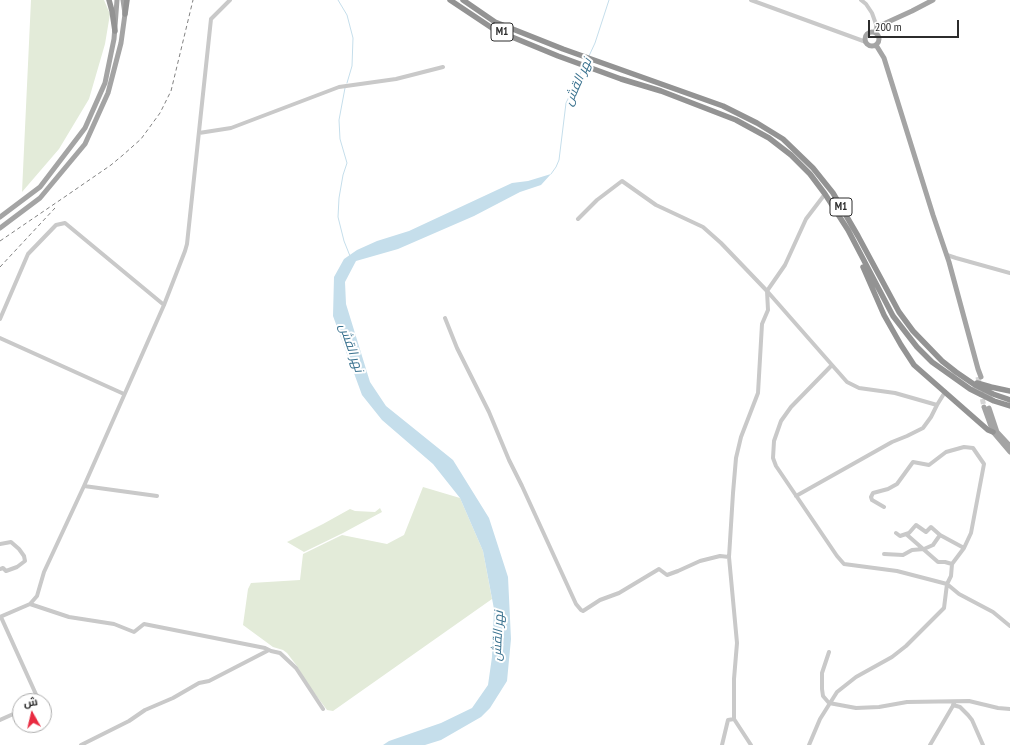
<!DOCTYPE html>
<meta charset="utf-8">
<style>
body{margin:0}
#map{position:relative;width:1010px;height:745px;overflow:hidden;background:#fff;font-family:"PT Sans Narrow",Cairo,sans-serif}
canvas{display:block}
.north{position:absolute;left:12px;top:693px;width:40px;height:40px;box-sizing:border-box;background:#fff;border:1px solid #ababab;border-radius:50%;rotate:352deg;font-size:11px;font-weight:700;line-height:16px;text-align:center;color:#2c2c2c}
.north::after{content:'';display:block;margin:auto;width:14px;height:18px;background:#e82a40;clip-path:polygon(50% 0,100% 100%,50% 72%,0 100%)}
.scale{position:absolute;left:868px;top:20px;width:91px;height:18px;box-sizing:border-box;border:2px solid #2c2c2c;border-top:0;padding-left:5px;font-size:12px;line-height:14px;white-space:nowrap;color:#2c2c2c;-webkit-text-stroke:3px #fff;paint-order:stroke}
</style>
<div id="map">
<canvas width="1010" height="745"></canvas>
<div class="north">ش</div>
<div class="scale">200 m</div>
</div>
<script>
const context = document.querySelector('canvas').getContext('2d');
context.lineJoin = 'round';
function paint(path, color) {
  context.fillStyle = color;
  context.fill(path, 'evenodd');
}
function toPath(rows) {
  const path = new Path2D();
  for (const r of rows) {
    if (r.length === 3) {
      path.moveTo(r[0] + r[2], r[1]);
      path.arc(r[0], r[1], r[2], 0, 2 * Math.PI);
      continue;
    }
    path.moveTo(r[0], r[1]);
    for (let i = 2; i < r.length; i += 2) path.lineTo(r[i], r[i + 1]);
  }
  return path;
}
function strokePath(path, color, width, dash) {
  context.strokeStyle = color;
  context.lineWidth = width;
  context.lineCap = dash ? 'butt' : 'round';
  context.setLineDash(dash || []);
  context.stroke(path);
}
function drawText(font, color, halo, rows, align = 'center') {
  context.font = font + ' "PT Sans Narrow",Cairo,sans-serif';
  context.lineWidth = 4;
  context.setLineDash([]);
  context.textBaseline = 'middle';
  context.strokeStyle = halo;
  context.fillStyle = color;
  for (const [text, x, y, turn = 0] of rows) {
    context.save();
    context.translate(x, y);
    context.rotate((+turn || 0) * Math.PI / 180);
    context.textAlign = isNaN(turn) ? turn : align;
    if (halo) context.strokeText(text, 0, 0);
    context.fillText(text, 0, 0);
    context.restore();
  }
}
const green = toPath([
 [31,0,104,0,110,14,105,44,89,99,59,149,22,192],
 [423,487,460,498,483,551,492,599,333,711,327,710,306,682,297,666,287,653,283,650,273,647,243,625,248,589,251,583,300,580,303,554,342,535,387,544,404,535],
 [380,508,382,512,343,533,304,552,287,542,323,524,350,509,355,511,375,512]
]);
const water = toPath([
 [551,174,541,185,520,192,474,216,398,249,356,261,345,282,346,304,370,382,386,406,453,460,489,518,508,577,511,639,507,681,490,708,481,717,441,740,425,745,383,745,389,741,441,723,472,708,488,685,492,657,494,609,483,551,460,498,433,464,382,420,362,395,333,316,334,277,344,259,357,250,377,241,409,231,512,183,528,181]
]);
const stream = toPath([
 [338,0,347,15,353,38,352,66,347,83],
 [589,56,595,43,609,0],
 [345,88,339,120,340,139,347,163,343,175,339,198,338,217,344,241,350,256],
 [551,174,556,167,559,160,566,103,583,68]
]);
const majorTunnel = toPath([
 [978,377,984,407]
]);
const minor = toPath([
 [751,0,866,42],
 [861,0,866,4,872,13,877,27,874,32],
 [199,133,231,128,339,87,396,79,443,67],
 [578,219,597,200,622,181,656,205,703,227,721,243,767,291,832,365,791,407,781,421,774,441,773,458,776,466,837,556,844,564,897,571,947,584,959,594,993,612,1010,626],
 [947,255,956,258,1010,273],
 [445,318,457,348,489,412,509,460,522,486,576,604,581,610,583,611,600,600,619,593,659,569,667,575,678,571,700,561,720,556,729,557],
 [0,319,28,254,56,225,65,223,164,305],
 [0,338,124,394],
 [832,365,847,382,859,388,895,393,937,405],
 [84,486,157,496],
 [796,496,892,442,907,436,923,428,931,417,937,405,945,392],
 [896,533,900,536,909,533,916,525,926,532,931,527,940,535,964,548],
 [906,534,938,562,945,562,952,564],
 [0,544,11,542,19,549,24,556,25,561,17,567,6,571,3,568,0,569],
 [884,554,903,555,912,550,924,549,933,545,940,535],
 [30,604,69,617,114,624,134,632,144,624,265,648,271,651,280,653,296,668,323,709],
 [0,617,30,604,37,596,44,572,84,486,164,305,185,251,187,244,211,19,230,0],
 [1,617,39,701],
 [829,652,822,673,822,689,823,696,829,703,856,708,879,707,907,702,969,701,998,708,1010,709],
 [953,705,960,707,968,715,972,720,983,745],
 [0,720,20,711],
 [81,745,129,721,145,710,173,698,199,683,209,681,269,650],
 [722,745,728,720,734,719],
 [751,745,734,719,734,679,737,643,729,557,733,493,736,458,741,437,758,393,762,324,768,310,767,291,785,265,806,219,825,194],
 [809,745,820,719,837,692,856,677,892,657,906,646,944,608,947,584,951,576,952,564,964,548,971,533,984,464,973,448,964,447,946,452,929,465,913,462,897,484,888,489,873,493,871,497,872,500,884,507],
 [930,745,954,704]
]);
const major = toPath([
 [877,27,912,11,933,0],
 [872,39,7],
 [876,45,884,58,933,215,949,262,978,369,981,377],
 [0,217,40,187,85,128,105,83,114,39,117,0],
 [0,228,40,198,85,144,108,93,121,43,125,14,123,0],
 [984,407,993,432,1010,452],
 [989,408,997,432,1010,446]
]);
const highway = toPath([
 [109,0,112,11,115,31],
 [450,0,495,30,558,56,621,79,661,91,736,120,769,138,791,155,810,174,825,194,848,230,893,316,917,347,932,362,970,389,994,401,1010,406],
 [463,0,495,22,563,49,723,106,757,123,783,139,813,168,833,193,858,236,899,312,913,331,942,361,956,372,975,385,993,394,1010,400],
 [125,14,127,0],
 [863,267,884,315,901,345,914,365,988,430,993,432],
 [977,383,991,387,1010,391]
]);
const rail = toPath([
 [0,241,66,196,111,165,123,155,141,139,160,113,171,91,193,0],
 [0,267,55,208]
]);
const shields = [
 [502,32,22],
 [841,207,22]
];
const shieldNames = [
 ["M1",502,32],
 ["M1",841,207]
];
const waterNames = [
 ["نهر القش",578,82,-66],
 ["نهر القش",351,348,71],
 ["نهر القش",498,636,-87]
];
paint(green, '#e3ebd9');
paint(water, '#c5deeb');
strokePath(stream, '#c5deeb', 1);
strokePath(majorTunnel, '#d5d5d5', 5, [5, 2.5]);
strokePath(minor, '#c9c9c9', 4);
strokePath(major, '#a4a4a4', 5);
strokePath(highway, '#939393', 5.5);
strokePath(rail, '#818181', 1, [4, 3]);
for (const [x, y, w] of shields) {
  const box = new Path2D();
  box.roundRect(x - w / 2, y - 9, w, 18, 3);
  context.fillStyle = '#fff';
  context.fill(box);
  strokePath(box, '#2c2c2c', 1);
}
drawText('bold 11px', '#2c2c2c', null, shieldNames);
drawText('italic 13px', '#3a728f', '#fff', waterNames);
</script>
